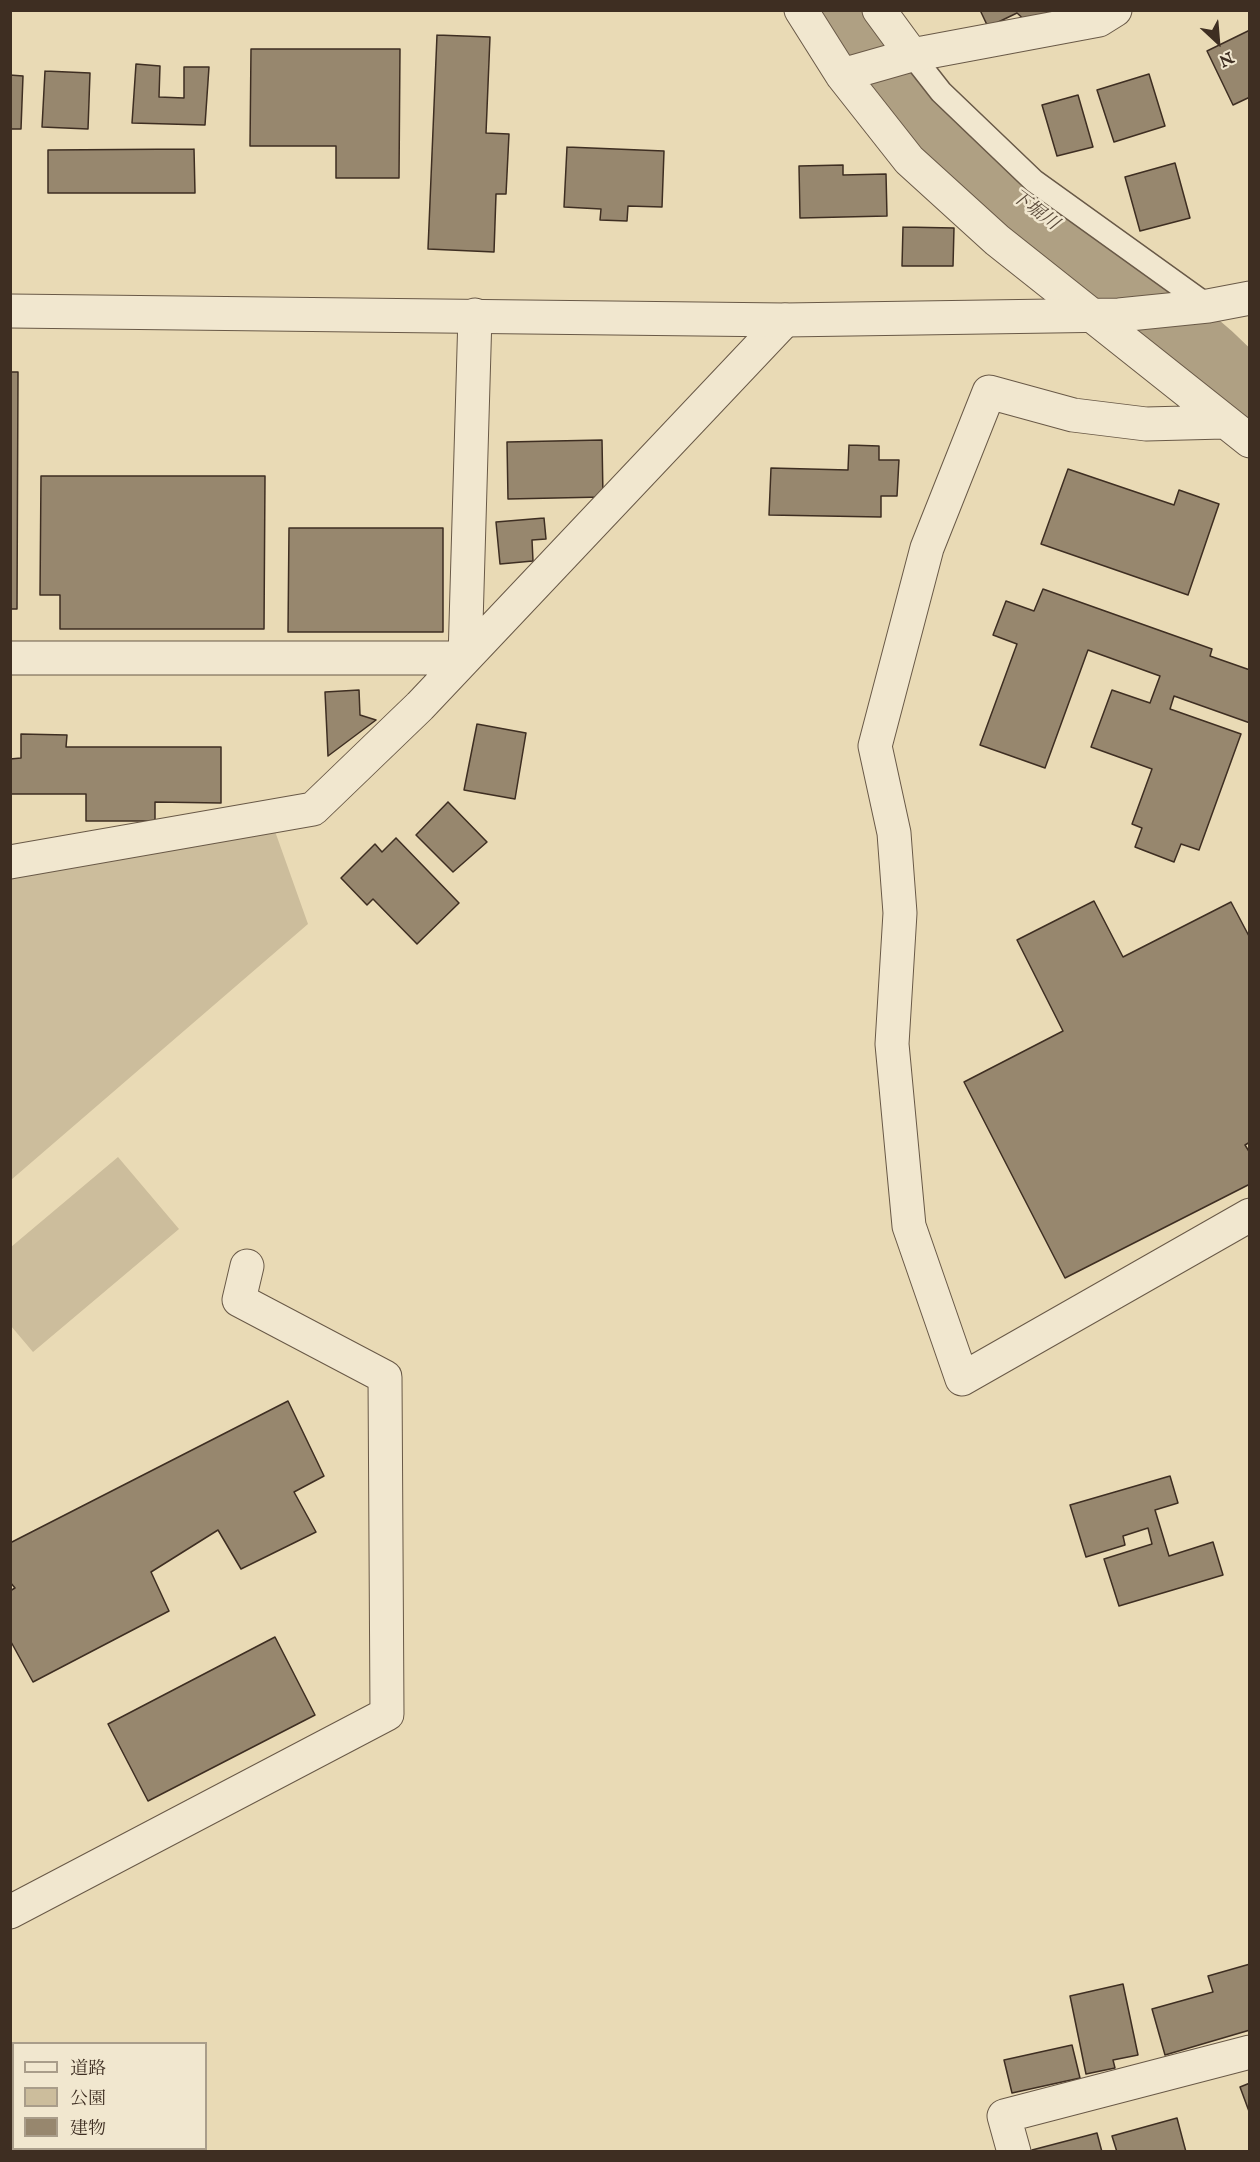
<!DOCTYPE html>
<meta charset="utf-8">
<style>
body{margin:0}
#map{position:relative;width:1260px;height:2162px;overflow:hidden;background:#e9dab5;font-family:"IM FELL English","Noto Serif JP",serif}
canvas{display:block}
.frame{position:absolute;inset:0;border:12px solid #3e2e22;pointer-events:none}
.legend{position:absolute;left:12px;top:2042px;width:195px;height:108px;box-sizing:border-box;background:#f1e7cf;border:2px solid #a99d8a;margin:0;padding:8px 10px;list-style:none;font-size:18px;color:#3e2e22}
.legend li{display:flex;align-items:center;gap:12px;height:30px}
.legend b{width:30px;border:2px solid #a99d8a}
.north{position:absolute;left:1188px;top:12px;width:60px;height:60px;-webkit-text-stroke:4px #f1e7cf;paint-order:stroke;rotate:154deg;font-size:16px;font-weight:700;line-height:24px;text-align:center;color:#3e2e22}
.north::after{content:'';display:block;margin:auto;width:21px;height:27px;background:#3e2e22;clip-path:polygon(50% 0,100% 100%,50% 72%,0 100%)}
</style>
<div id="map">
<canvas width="1260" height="2162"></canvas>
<div class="frame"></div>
<ul class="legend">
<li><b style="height:8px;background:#f1e7cf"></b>道路</li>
<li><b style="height:16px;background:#ccbd9c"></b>公園</li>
<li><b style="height:16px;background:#97876e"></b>建物</li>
</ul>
<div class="north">N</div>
</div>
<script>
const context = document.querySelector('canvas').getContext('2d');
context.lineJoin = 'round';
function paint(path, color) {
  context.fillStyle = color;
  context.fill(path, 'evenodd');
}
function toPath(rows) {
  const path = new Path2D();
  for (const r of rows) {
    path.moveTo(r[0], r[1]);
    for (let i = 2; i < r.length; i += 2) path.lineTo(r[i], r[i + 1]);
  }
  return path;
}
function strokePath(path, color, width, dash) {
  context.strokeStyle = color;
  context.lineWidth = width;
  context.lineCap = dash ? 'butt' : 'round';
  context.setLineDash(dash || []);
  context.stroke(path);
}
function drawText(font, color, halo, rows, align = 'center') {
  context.font = font + ' "IM FELL English","Noto Serif JP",serif';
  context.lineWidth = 5;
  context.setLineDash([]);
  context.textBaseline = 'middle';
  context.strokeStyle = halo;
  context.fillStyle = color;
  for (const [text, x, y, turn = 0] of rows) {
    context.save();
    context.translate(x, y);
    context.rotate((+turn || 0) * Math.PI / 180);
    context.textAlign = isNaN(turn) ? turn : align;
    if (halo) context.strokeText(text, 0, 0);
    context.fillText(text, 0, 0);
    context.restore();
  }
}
const green = toPath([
 [271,820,308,924,11,1180,11,874],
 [118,1157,179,1229,33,1352,11,1326,11,1247]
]);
const river = toPath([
 [834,10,855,40,966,160,1090,254,1208,356,1250,396]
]);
const building = toPath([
 [980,10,1059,10,1029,24,1017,13,988,27,980,10],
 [1250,30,1250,97,1233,105,1207,51,1250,30],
 [437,35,490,37,486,133,509,134,506,194,496,194,494,252,428,249,437,35],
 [251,49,400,49,399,178,336,178,336,146,250,146,251,49],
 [136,64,160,66,159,97,184,98,184,67,209,67,205,125,132,123,136,64],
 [45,71,90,73,88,129,42,127,45,71],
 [1149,74,1165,126,1114,142,1097,90,1149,74],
 [10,75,23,76,21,129,10,129,10,75],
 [1078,95,1093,147,1057,156,1042,105,1078,95],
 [567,147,664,151,662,207,628,206,627,221,600,220,601,209,564,207,567,147],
 [194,149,195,193,48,193,48,150,194,149],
 [1175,163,1190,218,1140,231,1125,177,1175,163],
 [843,165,843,175,886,174,887,216,800,218,799,166,843,165],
 [903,227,954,228,953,266,902,266,903,227],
 [10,372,18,372,17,609,10,609,10,372],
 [602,440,603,497,508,499,507,442,602,440],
 [849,445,879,446,879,460,899,460,897,496,881,496,881,517,769,515,771,468,848,470,849,445],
 [1068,469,1174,505,1179,490,1219,504,1188,595,1041,544,1068,469],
 [41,476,265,476,264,629,60,629,60,595,40,595,41,476],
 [544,518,546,539,532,540,533,561,500,564,496,522,544,518],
 [289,528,443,528,443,632,288,632,289,528],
 [1043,589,1212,649,1210,656,1250,670,1250,723,1174,696,1170,709,1241,734,1199,850,1181,844,1174,862,1135,847,1142,828,1132,824,1152,769,1091,747,1112,690,1150,703,1160,676,1088,650,1045,768,980,745,1017,644,993,635,1006,601,1034,611,1043,589],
 [359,690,360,715,376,720,328,756,325,692,359,690],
 [477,724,526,733,515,799,464,790,477,724],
 [21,734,67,735,66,747,221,747,221,803,155,802,155,821,86,821,86,794,10,794,10,759,21,758,21,734],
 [448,802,487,842,453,872,416,835,448,802],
 [396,838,459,903,417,944,373,899,367,905,341,878,375,844,382,852,396,838],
 [1094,901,1123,957,1231,902,1250,938,1250,1142,1245,1145,1250,1153,1250,1184,1065,1278,964,1082,1063,1031,1017,940,1094,901],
 [288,1401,324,1476,294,1492,316,1532,241,1569,218,1530,151,1572,169,1611,33,1682,10,1640,10,1591,15,1588,10,1582,10,1543,288,1401],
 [1170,1476,1178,1503,1155,1510,1169,1556,1213,1542,1223,1575,1119,1606,1104,1559,1152,1544,1148,1528,1123,1536,1125,1545,1086,1557,1070,1505,1170,1476],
 [275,1637,315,1715,148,1801,108,1724,275,1637],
 [1250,1964,1250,2030,1165,2055,1152,2009,1213,1992,1208,1976,1250,1964],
 [1123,1984,1138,2055,1113,2060,1115,2068,1086,2074,1070,1996,1123,1984],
 [1072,2045,1080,2078,1012,2093,1004,2060,1072,2045],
 [1250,2083,1250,2114,1240,2087,1250,2083],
 [1177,2118,1186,2152,1117,2152,1112,2136,1177,2118],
 [1097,2133,1102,2152,1033,2152,1032,2150,1097,2133]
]);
const service = toPath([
 [912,55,941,92,1034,181,1208,306]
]);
const minor = toPath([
 [801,10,842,75,909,160,997,240,1250,441],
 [879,10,912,55],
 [842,75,912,55,1099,20,1115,10],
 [1224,422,1146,424,1073,415,989,392,927,548,875,746,894,833,900,913,892,1044,909,1226,962,1379,1250,1215],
 [10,658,465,658,475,315],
 [10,862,313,809,420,706,785,320],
 [10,1912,387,1714,385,1377,239,1300,247,1266],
 [1014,2152,1004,2116,1250,2052]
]);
const tertiary = toPath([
 [10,311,785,320,1119,315,1208,306,1250,298]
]);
const waterNames = [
 ["下堀川",1034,211,37]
];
paint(green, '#ccbd9c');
strokePath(river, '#afa083', 69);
paint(building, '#97876e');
strokePath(building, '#3e2e22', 1.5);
strokePath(service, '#695947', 25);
strokePath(minor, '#695947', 35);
strokePath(tertiary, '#695947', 35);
strokePath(service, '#f1e7cf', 22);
strokePath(minor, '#f1e7cf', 33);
strokePath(tertiary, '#f1e7cf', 33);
drawText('italic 18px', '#5a4a3a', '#f1e7cf', waterNames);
</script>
